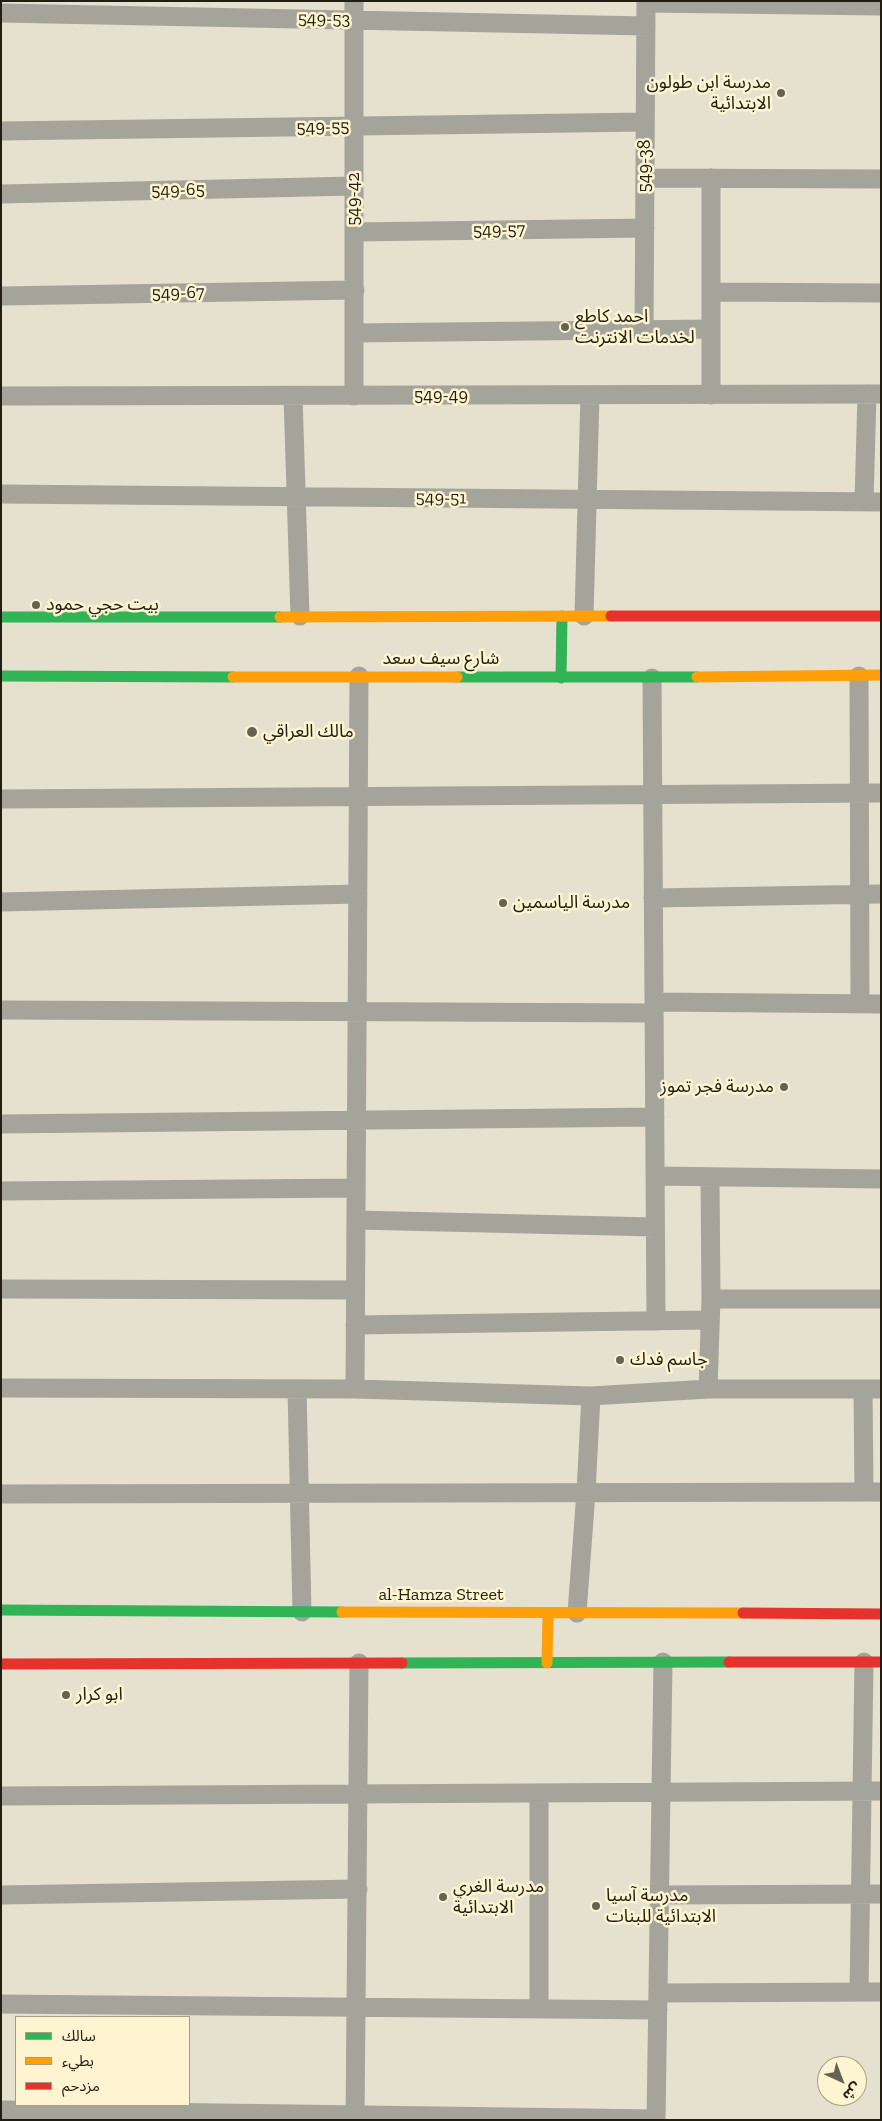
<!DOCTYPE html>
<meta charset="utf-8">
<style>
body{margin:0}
#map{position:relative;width:882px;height:2121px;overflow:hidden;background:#e6e1ce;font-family:"Zilla Slab","Noto Sans Arabic",serif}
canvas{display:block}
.frame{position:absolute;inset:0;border:2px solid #211e11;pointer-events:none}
.legend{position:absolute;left:15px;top:2016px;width:175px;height:90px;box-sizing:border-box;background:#fef4d1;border:1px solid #a69e84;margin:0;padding:6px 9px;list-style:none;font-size:15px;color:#211e11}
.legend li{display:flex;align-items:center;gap:10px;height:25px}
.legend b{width:25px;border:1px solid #a69e84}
.north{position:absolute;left:817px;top:2056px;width:50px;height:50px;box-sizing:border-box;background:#fef4d1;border:1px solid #a69e84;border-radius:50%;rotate:137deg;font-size:14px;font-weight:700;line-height:20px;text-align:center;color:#211e11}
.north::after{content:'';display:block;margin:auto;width:18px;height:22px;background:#666253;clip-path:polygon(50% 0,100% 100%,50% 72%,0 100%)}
</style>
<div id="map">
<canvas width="882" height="2121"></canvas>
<div class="frame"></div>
<ul class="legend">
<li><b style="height:6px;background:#30b455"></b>سالك</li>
<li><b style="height:6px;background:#ff9f0a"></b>بطيء</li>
<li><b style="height:6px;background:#e5322d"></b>مزدحم</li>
</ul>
<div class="north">ش</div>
</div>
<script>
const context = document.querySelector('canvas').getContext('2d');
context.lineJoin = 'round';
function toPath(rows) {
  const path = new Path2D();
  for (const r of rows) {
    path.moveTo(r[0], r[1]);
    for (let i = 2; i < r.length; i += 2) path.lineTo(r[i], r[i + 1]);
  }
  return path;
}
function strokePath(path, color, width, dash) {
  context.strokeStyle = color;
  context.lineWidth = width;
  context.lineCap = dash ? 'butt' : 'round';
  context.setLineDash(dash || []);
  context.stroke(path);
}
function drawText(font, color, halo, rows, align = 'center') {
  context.font = font + ' "Zilla Slab","Noto Sans Arabic",serif';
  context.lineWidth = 5;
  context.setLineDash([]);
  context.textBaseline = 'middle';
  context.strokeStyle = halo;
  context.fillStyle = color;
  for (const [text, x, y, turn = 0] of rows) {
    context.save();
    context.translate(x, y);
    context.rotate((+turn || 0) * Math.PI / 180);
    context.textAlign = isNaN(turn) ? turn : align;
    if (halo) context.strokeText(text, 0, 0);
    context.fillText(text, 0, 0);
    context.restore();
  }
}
const street = toPath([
 [354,1,354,396],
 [646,3,881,6],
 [1,13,646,26],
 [1,131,645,122],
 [645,178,881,179],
 [711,178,711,395],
 [1,194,354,186],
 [354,232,645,228],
 [711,292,881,293],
 [1,296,355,290],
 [644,330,646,1],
 [354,333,711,329],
 [1,396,881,394],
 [293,396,300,616],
 [1,494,881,502],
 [864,502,867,394],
 [584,616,590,395],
 [859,676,860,1003],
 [652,678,656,1321],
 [1,799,881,793],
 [653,898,881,894],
 [1,902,358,894],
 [654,1002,881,1004],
 [1,1010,654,1013],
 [1,1124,655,1117],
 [655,1176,881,1179],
 [1,1191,356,1188],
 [356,1220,655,1227],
 [1,1289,355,1290],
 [711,1299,881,1299],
 [355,1325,709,1320],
 [1,1388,355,1389,591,1396,708,1389,881,1389],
 [297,1389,302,1612],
 [355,1389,359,676],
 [708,1389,711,1299,710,1177],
 [863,1389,864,1492],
 [1,1494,881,1492],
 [577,1613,586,1492,591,1396],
 [1,1796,881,1791],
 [1,1895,358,1889],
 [659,1895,881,1894],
 [859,1992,864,1662],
 [658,1993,881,1992],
 [1,2004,658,2010],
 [539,2009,539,1793],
 [1,2110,656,2119],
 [355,2120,359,1663],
 [656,2120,663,1662]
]);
const fast = toPath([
 [1,617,280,617],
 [1,676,233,677],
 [457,677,697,677],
 [561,678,562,616],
 [1,1610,342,1612],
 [402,1663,729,1662]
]);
const slow = toPath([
 [280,617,611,616],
 [233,677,457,677],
 [697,677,881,675],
 [342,1612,743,1613],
 [547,1663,548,1613]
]);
const jam = toPath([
 [611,616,881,616],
 [743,1613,881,1614],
 [729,1662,881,1662],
 [1,1664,402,1663]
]);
const markers = [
 [781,93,5,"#666253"],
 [565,327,5,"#666253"],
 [36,605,5,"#666253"],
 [252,732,6,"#666253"],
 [503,903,5,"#666253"],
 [784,1087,5,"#666253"],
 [620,1360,5,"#666253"],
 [66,1695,5,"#666253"],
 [443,1897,5,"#666253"],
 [596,1906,5,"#666253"]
];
const streetNames = [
 ["549-53",324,19,1],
 ["549-55",323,127,-1],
 ["549-38",645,166,-90],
 ["549-65",178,190,-1],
 ["549-42",354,199,-90],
 ["549-57",499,230,-1],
 ["549-67",178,293,-1],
 ["549-49",441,396],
 ["549-51",441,498,1],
 ["شارع سيف سعد",441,659],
 ["al-Hamza Street",441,1595]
];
const poiNames = [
 ["مدرسة ابن طولون",771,83,"right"],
 ["الابتدائية",771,104,"right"],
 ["احمد كاطع",575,317],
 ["لخدمات الانترنت",575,338],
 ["بيت حجي حمود",46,605],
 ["مالك العراقي",263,732],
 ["مدرسة الياسمين",513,903],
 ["مدرسة فجر تموز",774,1087,"right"],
 ["جاسم فدك",630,1360],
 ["ابو كرار",76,1695],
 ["مدرسة الغري",453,1887],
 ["الابتدائية",453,1908],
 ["مدرسة آسيا",606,1896],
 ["الابتدائية للبنات",606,1917]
];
strokePath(street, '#a4a49b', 19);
strokePath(fast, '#30b455', 11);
strokePath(slow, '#ff9f0a', 11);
strokePath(jam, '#e5322d', 11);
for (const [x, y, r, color] of markers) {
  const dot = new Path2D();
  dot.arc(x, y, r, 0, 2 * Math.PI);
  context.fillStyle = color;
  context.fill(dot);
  strokePath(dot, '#fef4d1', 2);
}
drawText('18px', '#211e11', '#fef4d1', streetNames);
drawText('18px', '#211e11', '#fef4d1', poiNames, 'left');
</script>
